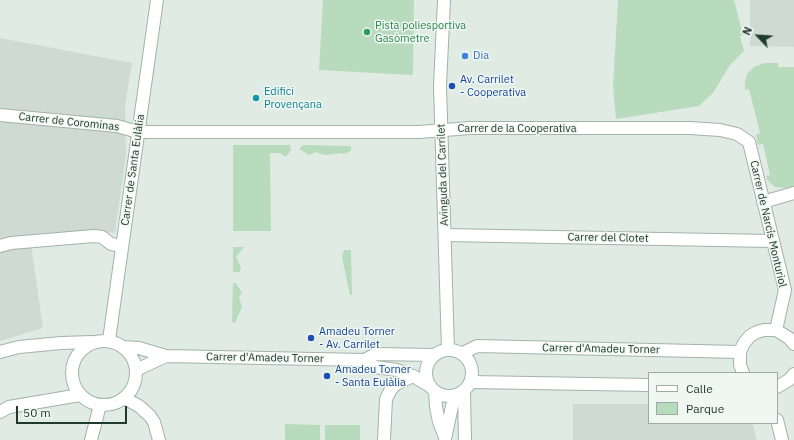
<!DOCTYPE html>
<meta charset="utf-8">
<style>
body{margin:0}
#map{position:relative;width:794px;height:440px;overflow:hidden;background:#e0ebe4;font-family:"IBM Plex Sans",sans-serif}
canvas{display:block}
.legend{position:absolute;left:648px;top:372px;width:130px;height:52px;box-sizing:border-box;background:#f0f7f3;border:1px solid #9daba5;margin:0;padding:5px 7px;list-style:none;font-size:12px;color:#213a30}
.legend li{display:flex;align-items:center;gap:8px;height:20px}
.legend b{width:20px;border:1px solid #9daba5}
.north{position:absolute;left:738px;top:16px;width:40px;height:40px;-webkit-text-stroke:3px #f0f7f3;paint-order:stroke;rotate:295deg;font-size:11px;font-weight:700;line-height:16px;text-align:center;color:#213a30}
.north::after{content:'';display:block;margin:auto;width:14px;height:18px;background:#213a30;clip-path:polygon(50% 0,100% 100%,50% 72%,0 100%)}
.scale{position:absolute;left:16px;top:406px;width:111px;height:18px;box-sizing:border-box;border:2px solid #213a30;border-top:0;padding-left:5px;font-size:12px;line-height:14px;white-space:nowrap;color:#213a30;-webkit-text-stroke:3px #f0f7f3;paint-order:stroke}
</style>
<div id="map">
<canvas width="794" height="440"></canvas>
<ul class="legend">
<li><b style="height:5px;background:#fff"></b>Calle</li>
<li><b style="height:11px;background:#b9dbbd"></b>Parque</li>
</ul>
<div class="north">N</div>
<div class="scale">50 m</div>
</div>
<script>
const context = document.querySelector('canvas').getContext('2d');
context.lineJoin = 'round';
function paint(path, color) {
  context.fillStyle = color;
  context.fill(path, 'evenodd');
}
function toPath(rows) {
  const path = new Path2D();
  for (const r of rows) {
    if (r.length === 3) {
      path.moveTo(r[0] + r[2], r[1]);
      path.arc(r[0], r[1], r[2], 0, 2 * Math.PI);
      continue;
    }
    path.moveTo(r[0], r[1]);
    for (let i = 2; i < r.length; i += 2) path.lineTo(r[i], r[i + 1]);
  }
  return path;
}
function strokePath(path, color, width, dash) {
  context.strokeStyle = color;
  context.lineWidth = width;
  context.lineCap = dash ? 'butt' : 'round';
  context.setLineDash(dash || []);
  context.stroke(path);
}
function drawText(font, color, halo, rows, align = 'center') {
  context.font = font + ' "IBM Plex Sans",sans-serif';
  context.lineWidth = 3;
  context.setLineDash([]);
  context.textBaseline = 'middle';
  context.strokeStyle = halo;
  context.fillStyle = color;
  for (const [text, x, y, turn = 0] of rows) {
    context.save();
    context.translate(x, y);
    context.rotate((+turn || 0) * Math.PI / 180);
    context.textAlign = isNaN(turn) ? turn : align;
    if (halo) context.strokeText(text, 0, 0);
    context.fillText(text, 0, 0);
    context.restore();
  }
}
const built = toPath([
 [750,0,794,0,794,47,750,46],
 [0,38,132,63,125,106,126,155,115,233,97,231,30,237,43,328,0,341],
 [573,404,649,404,649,423,752,423,757,440,573,440]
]);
const green = toPath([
 [323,0,414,0,413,75,319,70],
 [618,0,734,0,743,35,740,36,744,51,730,65,713,93,699,106,616,119,613,86],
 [764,63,778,63,778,67,794,67,794,186,785,188,775,187,767,180,766,176,770,175,763,144,758,145,756,135,760,133,749,89,745,90,745,82,747,74,754,67],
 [233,145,290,145,291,150,286,157,280,153,270,153,271,231,233,231],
 [303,145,351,146,351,151,344,154,341,153,325,155,316,152,309,155,299,149],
 [233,247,244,247,236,257,241,268,240,272,233,272],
 [344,250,351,250,352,295,350,295,342,257],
 [233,283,236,283,242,293,239,297,242,307,235,323,232,322],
 [285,424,320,425,320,440,285,440],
 [325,425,360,425,360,440,325,440]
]);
const minor = toPath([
 [0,115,117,126,138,132,419,132,470,128,690,128,720,130,737,134,749,142,785,290,776,330],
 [763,202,794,193],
 [445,235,772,241],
 [0,246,11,243,94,236,102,237,111,244,122,246],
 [0,352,19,347,61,343,92,342],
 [464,392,465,440],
 [124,398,139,406,150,416,154,422,159,440],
 [0,412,9,407,80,395],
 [777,420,782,440],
 [384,440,386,399,391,389,396,384,413,376]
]);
const tertiary = toPath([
 [444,0,440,86,448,350],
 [109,340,157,0],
 [104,373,32],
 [123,347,139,348,166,356,364,360,376,354,434,355],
 [463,353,477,346,740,352],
 [364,360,375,367,397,370,413,376,430,386],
 [136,370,166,356],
 [743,373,740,365,740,352,744,343,750,336,757,332,764,330,776,330,789,338,794,344],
 [471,382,649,385],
 [777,387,789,380,794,374],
 [91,440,100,405]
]);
const secondary = toPath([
 [449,373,23],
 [435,391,436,407,439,422,445,437],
 [445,439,452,406,457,395]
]);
const markers = [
 [367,32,4,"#2e9e5b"],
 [465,56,4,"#3f7fe0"],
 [452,86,4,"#1a4fb4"],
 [256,98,4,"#0f9aa8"],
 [311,338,4,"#1a4fb4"],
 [327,376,4,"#1a4fb4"]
];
const leisureNames = [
 ["Pista poliesportiva",375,26],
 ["Gasòmetre",375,39]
];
const shopNames = [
 ["Dia",473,56]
];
const transitNames = [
 ["Av. Carrilet",460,80],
 ["- Cooperativa",460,93],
 ["Amadeu Torner",319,332],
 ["- Av. Carrilet",319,345],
 ["Amadeu Torner",335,370],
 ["- Santa Eulàlia",335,383]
];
const cultureNames = [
 ["Edifici",264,92],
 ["Provençana",264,105]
];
const streetNames = [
 ["Carrer de Corominas",69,122,6],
 ["Carrer de la Cooperativa",517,129],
 ["Carrer de Santa Eulàlia",133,170,-82],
 ["Avinguda del Carrilet",443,175,-92],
 ["Carrer de Narcís Monturiol",768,224,77],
 ["Carrer del Clotet",608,238,1],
 ["Carrer d'Amadeu Torner",601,349,1],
 ["Carrer d'Amadeu Torner",265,358,1]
];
paint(built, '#cedad3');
paint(green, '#b9dbbd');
strokePath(minor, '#a3b2aa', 14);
strokePath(tertiary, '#a3b2aa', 14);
strokePath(secondary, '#9fb6aa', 14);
strokePath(minor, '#fff', 12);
strokePath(tertiary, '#fff', 12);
strokePath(secondary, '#fff', 12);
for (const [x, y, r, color] of markers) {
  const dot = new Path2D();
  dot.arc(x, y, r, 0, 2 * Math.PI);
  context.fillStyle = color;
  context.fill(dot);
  strokePath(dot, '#f0f7f3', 1.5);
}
drawText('11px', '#27864d', '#f0f7f3', leisureNames, 'left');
drawText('11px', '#366cbe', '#f0f7f3', shopNames, 'left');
drawText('11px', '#164399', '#f0f7f3', transitNames, 'left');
drawText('11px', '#0d838f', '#f0f7f3', cultureNames, 'left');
drawText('11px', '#213a30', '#f0f7f3', streetNames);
</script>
